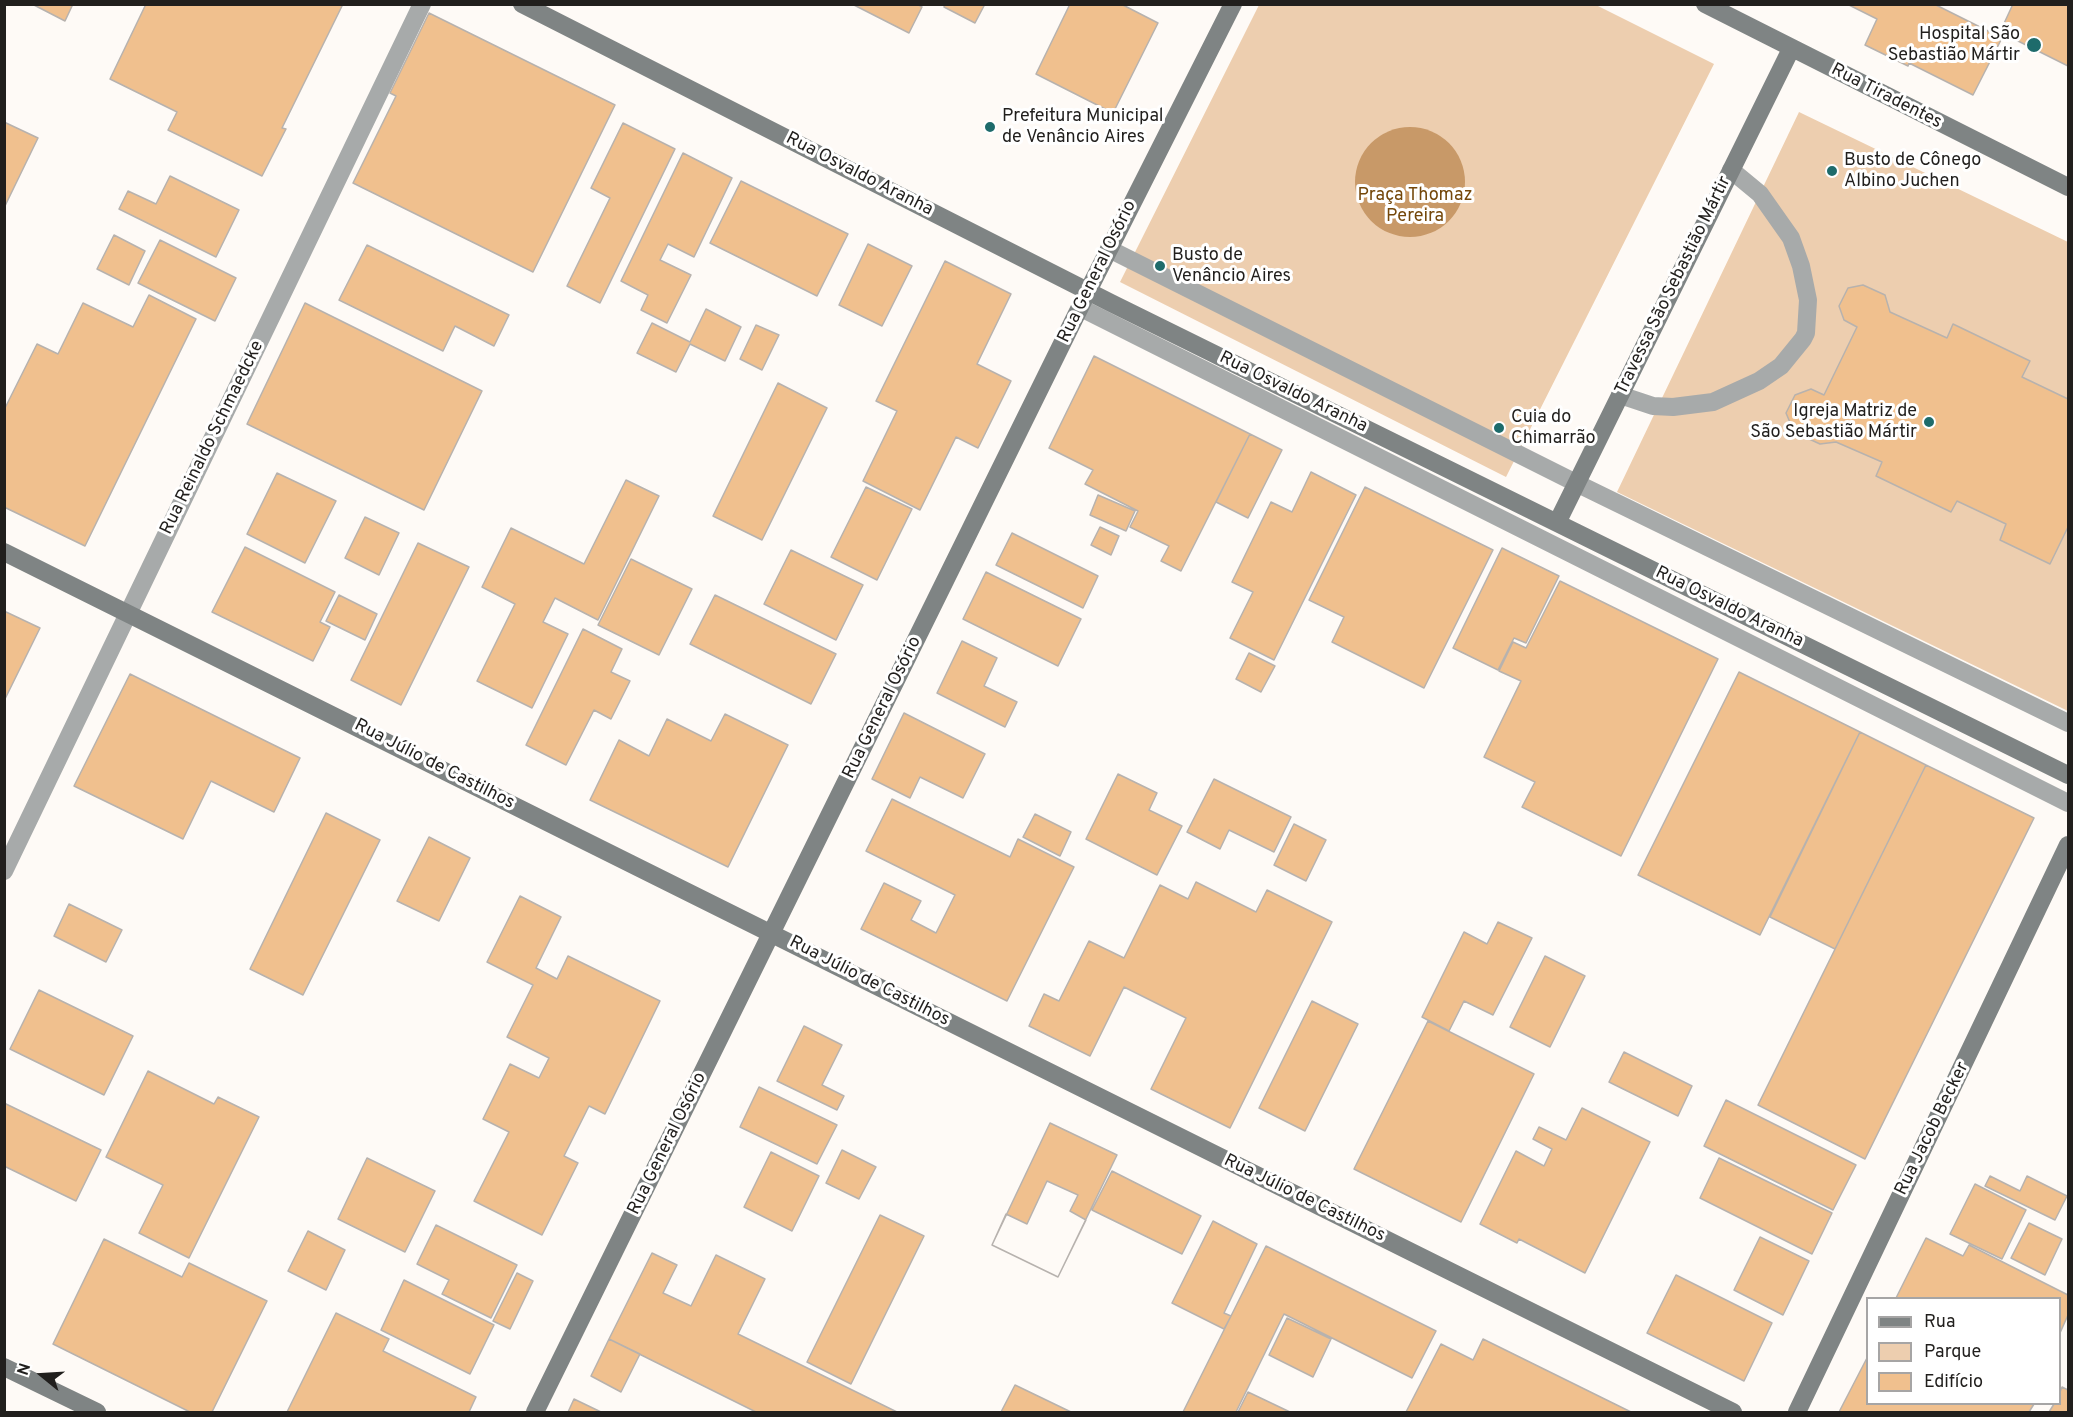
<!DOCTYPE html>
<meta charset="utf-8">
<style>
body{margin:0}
#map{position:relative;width:2073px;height:1417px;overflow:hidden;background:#fefaf6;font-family:Overpass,sans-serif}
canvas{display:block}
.frame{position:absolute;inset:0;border:6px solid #211f1d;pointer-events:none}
.legend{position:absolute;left:1866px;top:1297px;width:195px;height:108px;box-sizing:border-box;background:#fff;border:2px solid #a6a5a5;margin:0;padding:8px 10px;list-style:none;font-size:18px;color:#211f1d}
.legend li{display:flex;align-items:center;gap:12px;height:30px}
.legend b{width:30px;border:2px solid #a6a5a5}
.north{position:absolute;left:12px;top:1345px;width:60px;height:60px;-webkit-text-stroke:4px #fff;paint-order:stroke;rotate:288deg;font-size:16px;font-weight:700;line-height:24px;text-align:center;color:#211f1d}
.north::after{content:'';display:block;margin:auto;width:21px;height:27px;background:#211f1d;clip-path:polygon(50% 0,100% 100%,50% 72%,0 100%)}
</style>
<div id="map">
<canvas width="2073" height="1417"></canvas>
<div class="frame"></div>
<ul class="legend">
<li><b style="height:8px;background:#7f8484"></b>Rua</li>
<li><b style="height:16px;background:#edceaf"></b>Parque</li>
<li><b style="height:16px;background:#f0c08e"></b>Edifício</li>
</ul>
<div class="north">N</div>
</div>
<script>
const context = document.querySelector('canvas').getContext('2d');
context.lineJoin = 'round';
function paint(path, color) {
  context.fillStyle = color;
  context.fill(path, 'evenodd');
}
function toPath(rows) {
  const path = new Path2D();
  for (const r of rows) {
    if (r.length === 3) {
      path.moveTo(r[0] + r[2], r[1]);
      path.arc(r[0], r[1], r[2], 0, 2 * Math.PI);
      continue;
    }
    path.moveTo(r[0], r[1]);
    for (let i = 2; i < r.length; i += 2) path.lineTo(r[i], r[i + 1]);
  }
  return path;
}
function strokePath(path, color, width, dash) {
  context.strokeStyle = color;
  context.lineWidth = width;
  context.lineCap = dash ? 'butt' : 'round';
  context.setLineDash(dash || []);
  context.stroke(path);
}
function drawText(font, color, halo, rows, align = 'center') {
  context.font = font + ' Overpass,sans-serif';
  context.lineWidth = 6;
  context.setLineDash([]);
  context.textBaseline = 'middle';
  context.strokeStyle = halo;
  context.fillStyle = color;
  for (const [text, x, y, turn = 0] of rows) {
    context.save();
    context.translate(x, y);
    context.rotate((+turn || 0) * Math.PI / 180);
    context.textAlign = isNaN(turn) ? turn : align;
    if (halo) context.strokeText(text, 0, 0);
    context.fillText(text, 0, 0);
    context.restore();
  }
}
const green = toPath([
 [1259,5,1596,5,1714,64,1506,477,1120,282],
 [1799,112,2068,242,2068,711,1617,492]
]);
const water = toPath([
 [1410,182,55]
]);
const building = toPath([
 [32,4,73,4,65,21,32,4],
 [146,4,343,4,282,128,286,129,262,176,168,130,177,112,110,79,146,4],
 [852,4,917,4,922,7,909,33,852,4],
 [945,4,985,4,975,23,944,7,945,4],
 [1070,4,1121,4,1158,23,1113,113,1036,74,1070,4],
 [1847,4,1934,4,2002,38,1973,95,1909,63,1908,66,1865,45,1877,19,1847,4],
 [2013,4,2068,4,2068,66,2000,32,2013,4],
 [429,13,615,105,533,272,353,183,396,96,390,93,429,13],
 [4,122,38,138,4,208,4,122],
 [623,123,675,149,600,303,567,286,610,198,591,188,623,123],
 [683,153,732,178,694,257,668,244,660,260,691,275,667,323,641,310,648,295,621,281,683,153],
 [170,176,239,210,216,257,119,209,128,191,156,204,170,176],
 [741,181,848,234,817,296,710,243,741,181],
 [114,235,145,251,129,285,97,269,114,235],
 [160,240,236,278,215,321,138,283,160,240],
 [868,244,912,266,882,326,839,305,868,244],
 [367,245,509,315,494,346,455,326,443,351,339,300,367,245],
 [945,261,1011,294,977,364,1011,381,978,448,956,437,920,510,863,481,897,411,876,401,945,261],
 [1863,285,1885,295,1890,312,1947,338,1953,324,2030,361,2022,377,2068,399,2068,527,2050,564,2000,540,2006,524,1957,501,1951,512,1876,476,1882,462,1836,442,1820,444,1794,432,1786,413,1795,395,1811,389,1824,395,1857,327,1844,320,1839,306,1848,288,1863,285],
 [149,295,196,319,85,546,4,507,4,410,37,344,58,354,83,303,133,327,149,295],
 [305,303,482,391,424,510,247,424,305,303],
 [706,309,741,327,725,361,690,344,676,372,637,353,652,323,690,342,706,309],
 [756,325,779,335,762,370,740,359,756,325],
 [1094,356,1250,434,1181,571,1161,561,1169,546,1130,527,1138,511,1085,484,1093,470,1049,448,1094,356],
 [778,383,827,408,762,540,713,516,778,383],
 [1250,434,1282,450,1248,518,1216,502,1250,434],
 [1311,472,1356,495,1274,660,1230,638,1253,592,1232,582,1271,502,1292,512,1311,472],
 [277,473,336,501,305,563,247,534,277,473],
 [626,480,659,496,598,620,555,598,543,622,568,634,532,708,477,681,515,604,482,587,511,528,584,564,626,480],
 [866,487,912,509,877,580,831,557,866,487],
 [1365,487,1493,550,1424,688,1332,642,1344,617,1309,600,1365,487],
 [1098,495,1135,511,1126,531,1090,515,1098,495],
 [365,517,399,533,379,575,345,558,365,517],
 [1100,527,1119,536,1111,555,1091,545,1100,527],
 [1012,533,1098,576,1083,608,996,565,1012,533],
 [418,543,469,567,401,705,351,680,418,543],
 [245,547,335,592,320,622,330,627,313,661,212,612,245,547],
 [1502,548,1559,576,1526,643,1514,638,1498,670,1453,648,1502,548],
 [791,550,863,585,836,640,764,604,791,550],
 [631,559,692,589,659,655,598,625,631,559],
 [986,572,1081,619,1058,666,963,619,986,572],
 [1560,581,1718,659,1621,856,1522,807,1535,782,1484,757,1521,681,1499,671,1513,642,1526,648,1560,581],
 [339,595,377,614,365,640,326,621,339,595],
 [715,595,836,654,811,704,690,644,715,595],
 [4,611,40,628,4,701,4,611],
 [583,629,622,649,611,672,630,681,611,719,594,710,566,765,526,745,583,629],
 [962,641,997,658,984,686,1017,702,1005,727,937,693,962,641],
 [1249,653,1275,666,1261,692,1236,679,1249,653],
 [1739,672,1860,732,1760,935,1638,875,1739,672],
 [130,674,300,758,274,812,211,781,183,839,74,786,130,674],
 [904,713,985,754,963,798,920,777,910,798,872,779,904,713],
 [725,714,788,745,728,867,590,800,619,740,649,756,667,719,711,741,725,714],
 [1860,732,1926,765,1835,949,1770,917,1860,732],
 [1926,765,2034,818,1865,1159,1758,1105,1926,765],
 [1118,774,1157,793,1149,810,1182,826,1157,875,1086,839,1118,774],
 [1214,779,1291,817,1274,852,1229,830,1220,849,1187,832,1214,779],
 [892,799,1010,857,1018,839,1074,867,1007,1001,861,929,884,883,921,901,911,920,936,933,955,895,866,851,892,799],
 [326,813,380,840,303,995,250,969,326,813],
 [1035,814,1071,832,1060,856,1023,837,1035,814],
 [1294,824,1326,840,1306,881,1274,865,1294,824],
 [429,837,470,858,439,921,397,901,429,837],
 [1196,882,1256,912,1267,890,1332,922,1230,1128,1151,1089,1186,1018,1124,987,1090,1056,1029,1026,1044,994,1059,1001,1089,941,1124,958,1160,885,1188,899,1196,882],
 [520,896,561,917,536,968,557,979,568,956,660,1001,605,1114,589,1106,564,1156,578,1163,542,1235,474,1201,509,1132,483,1119,510,1064,539,1078,549,1058,507,1037,533,985,487,962,520,896],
 [69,904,122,930,106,962,54,936,69,904],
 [1498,922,1532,938,1493,1015,1464,1001,1449,1031,1422,1017,1464,932,1487,944,1498,922],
 [1545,956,1585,976,1550,1047,1510,1027,1545,956],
 [39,990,133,1036,104,1095,10,1049,39,990],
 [1312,1001,1358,1024,1305,1131,1259,1108,1312,1001],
 [1428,1021,1534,1074,1461,1222,1354,1169,1428,1021],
 [804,1026,842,1045,822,1085,844,1096,837,1110,777,1081,804,1026],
 [1624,1052,1692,1086,1678,1116,1609,1082,1624,1052],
 [148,1071,214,1104,218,1097,259,1117,189,1258,139,1233,163,1185,106,1157,148,1071],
 [759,1087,837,1125,817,1164,740,1127,759,1087],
 [1726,1100,1856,1165,1833,1210,1704,1146,1726,1100],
 [4,1103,101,1150,76,1201,4,1166,4,1103],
 [1582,1108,1650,1142,1585,1273,1519,1239,1517,1243,1480,1224,1516,1151,1544,1166,1552,1149,1533,1139,1539,1127,1566,1140,1582,1108],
 [1050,1123,1117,1155,1058,1277,992,1245,1050,1123],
 [842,1150,876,1167,859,1199,826,1183,842,1150],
 [771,1152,819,1176,792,1231,744,1207,771,1152],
 [367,1158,435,1191,405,1252,338,1219,367,1158],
 [1719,1158,1832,1213,1812,1254,1700,1198,1719,1158],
 [1112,1171,1201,1216,1182,1254,1092,1210,1112,1171],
 [1990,1176,2020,1191,2027,1176,2067,1196,2055,1220,1985,1186,1990,1176],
 [1047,1181,1078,1195,1070,1211,1086,1220,1058,1277,992,1245,1006,1214,1027,1224,1047,1181],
 [1975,1184,2026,1210,2002,1259,1950,1234,1975,1184],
 [880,1215,924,1236,851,1384,807,1362,880,1215],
 [1213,1221,1257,1244,1224,1313,1231,1316,1224,1329,1172,1303,1213,1221],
 [2029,1223,2062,1239,2045,1275,2011,1258,2029,1223],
 [436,1225,517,1265,491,1318,442,1294,449,1280,417,1264,436,1225],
 [308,1231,345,1250,326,1290,288,1271,308,1231],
 [1760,1237,1809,1261,1783,1315,1734,1290,1760,1237],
 [1926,1238,1963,1256,1969,1245,2068,1295,2068,1315,2060,1333,2060,1298,1896,1298,1926,1238],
 [104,1239,182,1277,189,1263,267,1301,212,1412,190,1412,53,1344,104,1239],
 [1266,1246,1436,1331,1412,1378,1284,1314,1236,1412,1183,1412,1266,1246],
 [652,1253,677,1265,663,1293,691,1306,716,1255,765,1279,738,1334,897,1412,756,1412,609,1339,652,1253],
 [517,1273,533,1281,510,1329,493,1321,517,1273],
 [1676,1275,1772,1323,1744,1381,1647,1333,1676,1275],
 [404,1280,494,1325,470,1374,381,1330,404,1280],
 [336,1313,389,1339,383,1351,476,1397,469,1412,287,1412,336,1313],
 [1287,1318,1331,1339,1313,1377,1269,1355,1287,1318],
 [609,1339,640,1354,621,1392,591,1376,609,1339],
 [1483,1339,1631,1412,1406,1412,1441,1344,1473,1360,1483,1339],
 [1868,1356,1868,1404,2034,1404,2029,1412,1839,1412,1868,1356],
 [1015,1385,1071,1412,1001,1412,1015,1385],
 [2062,1387,2068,1390,2068,1412,2049,1412,2054,1404,2060,1404,2060,1392,2062,1387],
 [1248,1392,1290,1412,1238,1412,1248,1392],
 [574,1399,601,1412,568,1412,574,1399]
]);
const lane = toPath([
 [1620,395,1653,406,1673,407,1713,402,1759,381,1781,366,1803,339,1806,333,1808,300,1801,266,1791,238,1760,194,1731,170]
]);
const street = toPath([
 [1109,249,1576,483,2068,723],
 [1081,308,2068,803],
 [4,871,422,4]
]);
const secondary = toPath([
 [522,4,1111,303,2068,775],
 [1705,4,2068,187],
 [1557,523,1791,49],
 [4,552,1733,1412],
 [4,1367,97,1412],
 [535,1412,1088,291,1233,4],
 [1797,1412,2068,845]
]);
const markers = [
 [2034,45,8,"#1e6b6b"],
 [990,127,6,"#1e6b6b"],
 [1832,171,6,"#1e6b6b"],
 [1160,266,6,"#1e6b6b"],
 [1929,422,6,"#1e6b6b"],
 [1499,428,6,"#1e6b6b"]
];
const poiNames = [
 ["Hospital São",2020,35,"right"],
 ["Sebastião Mártir",2020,56,"right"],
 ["Prefeitura Municipal",1002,117],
 ["de Venâncio Aires",1002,138],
 ["Busto de Cônego",1844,161],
 ["Albino Juchen",1844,182],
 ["Busto de",1172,256],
 ["Venâncio Aires",1172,277],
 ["Igreja Matriz de",1917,412,"right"],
 ["São Sebastião Mártir",1917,433,"right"],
 ["Cuia do",1511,418],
 ["Chimarrão",1511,439]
];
const streetNames = [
 ["Rua Tiradentes",1886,97,27],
 ["Rua Osvaldo Aranha",859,175,27],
 ["Rua General Osório",1098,272,-64],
 ["Travessa São Sebastião Mártir",1674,286,-64],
 ["Rua Osvaldo Aranha",1293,393,26],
 ["Rua Reinaldo Schmaedcke",213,438,-64],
 ["Rua Osvaldo Aranha",1729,608,26],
 ["Rua General Osório",883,708,-64],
 ["Rua Júlio de Castilhos",434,765,27],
 ["Rua Júlio de Castilhos",869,982,27],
 ["Rua Jacob Becker",1933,1129,-64],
 ["Rua General Osório",668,1144,-64],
 ["Rua Júlio de Castilhos",1304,1199,26]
];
const parkNames = [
 ["Praça Thomaz",1415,196],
 ["Pereira",1415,217]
];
paint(green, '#edceaf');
paint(water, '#c89968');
paint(building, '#f0c08e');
strokePath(building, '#b7b2ae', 1.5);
strokePath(lane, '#a7aaaa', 18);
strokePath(street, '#a7aaaa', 18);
strokePath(secondary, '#7f8484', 18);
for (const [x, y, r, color] of markers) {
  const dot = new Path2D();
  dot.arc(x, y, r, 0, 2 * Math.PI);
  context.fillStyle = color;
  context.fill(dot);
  strokePath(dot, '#fff', 2);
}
drawText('18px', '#211f1d', '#fff', poiNames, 'left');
drawText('18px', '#211f1d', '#fff', streetNames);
drawText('18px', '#74470a', '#fff', parkNames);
</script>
